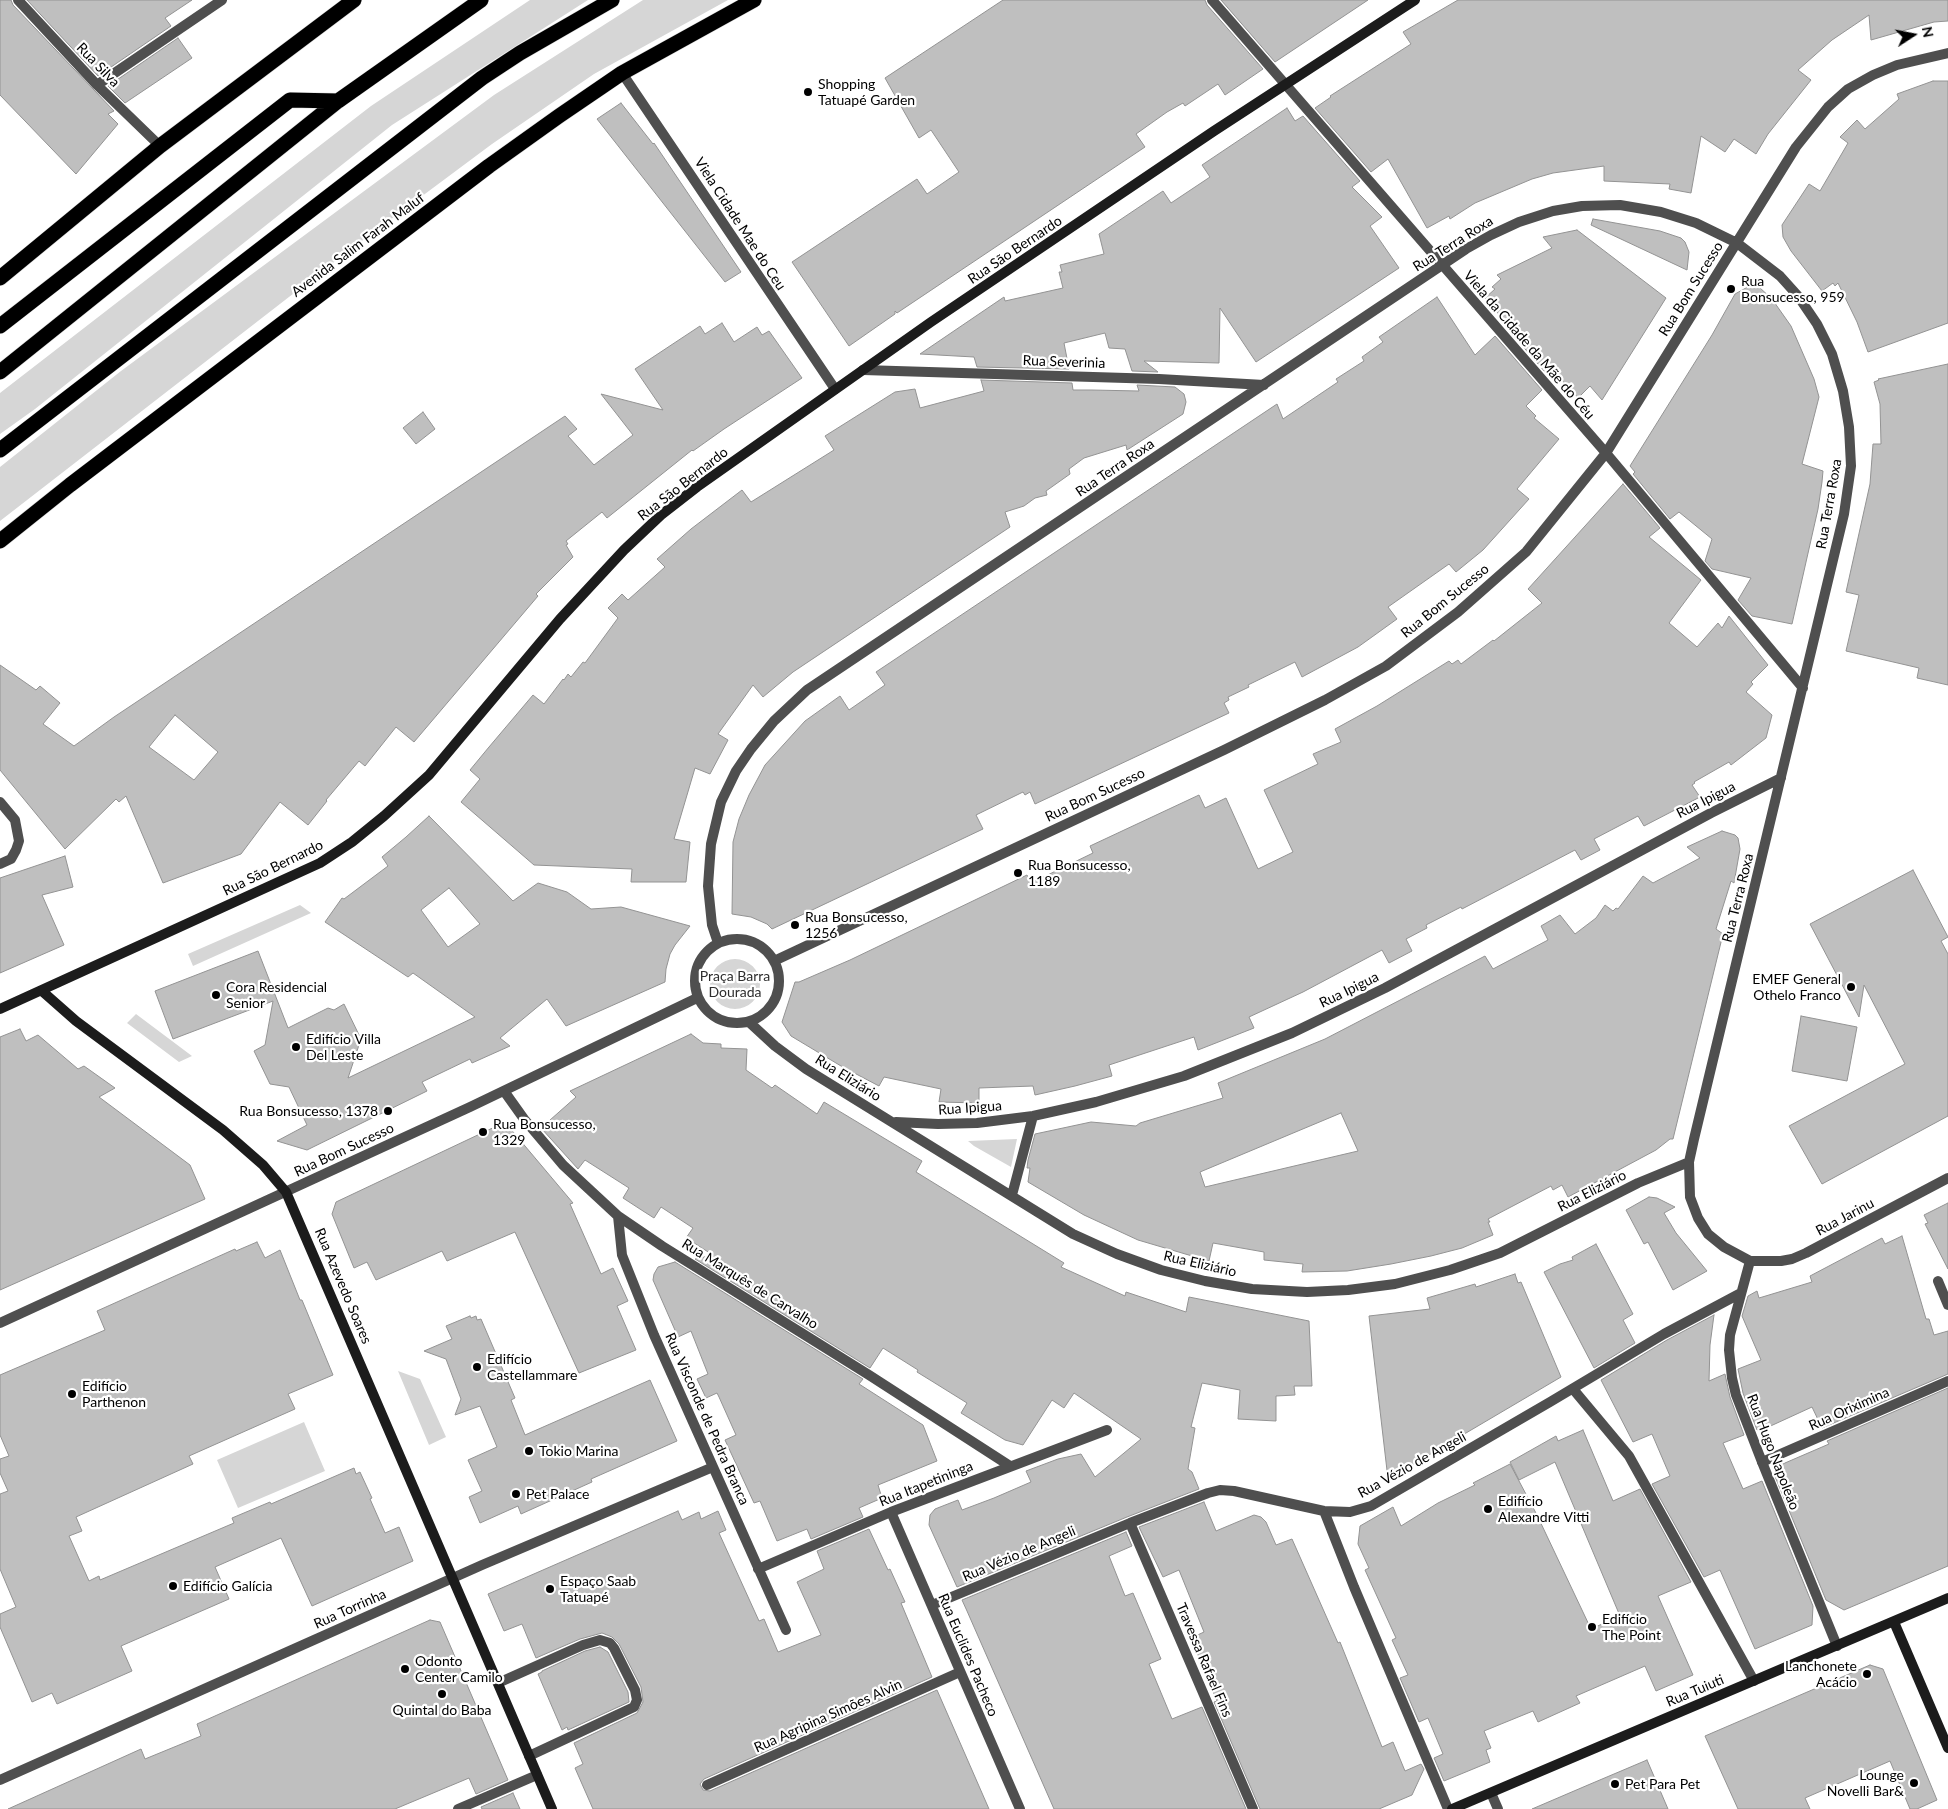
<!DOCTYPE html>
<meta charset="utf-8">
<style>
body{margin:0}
#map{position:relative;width:1948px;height:1809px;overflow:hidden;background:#fff;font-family:Lato,sans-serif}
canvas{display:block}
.north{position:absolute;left:1888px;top:10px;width:50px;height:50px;-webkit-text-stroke:4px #fff;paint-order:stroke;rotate:79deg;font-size:14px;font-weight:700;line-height:20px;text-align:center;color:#000}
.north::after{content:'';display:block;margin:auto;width:18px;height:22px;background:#000;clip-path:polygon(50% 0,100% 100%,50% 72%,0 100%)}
</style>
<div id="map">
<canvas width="1948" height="1809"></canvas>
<div class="north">N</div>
</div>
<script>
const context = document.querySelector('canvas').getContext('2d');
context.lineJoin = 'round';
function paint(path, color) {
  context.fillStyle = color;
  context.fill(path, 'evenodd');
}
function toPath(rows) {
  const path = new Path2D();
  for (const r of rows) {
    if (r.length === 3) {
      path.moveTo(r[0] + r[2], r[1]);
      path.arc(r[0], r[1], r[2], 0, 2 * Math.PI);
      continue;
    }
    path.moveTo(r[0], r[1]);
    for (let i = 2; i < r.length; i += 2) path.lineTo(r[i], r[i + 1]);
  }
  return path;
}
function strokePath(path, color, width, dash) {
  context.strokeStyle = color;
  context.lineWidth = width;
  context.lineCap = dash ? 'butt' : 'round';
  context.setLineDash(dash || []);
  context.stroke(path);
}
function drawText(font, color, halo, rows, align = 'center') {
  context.font = font + ' Lato,sans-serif';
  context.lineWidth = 4.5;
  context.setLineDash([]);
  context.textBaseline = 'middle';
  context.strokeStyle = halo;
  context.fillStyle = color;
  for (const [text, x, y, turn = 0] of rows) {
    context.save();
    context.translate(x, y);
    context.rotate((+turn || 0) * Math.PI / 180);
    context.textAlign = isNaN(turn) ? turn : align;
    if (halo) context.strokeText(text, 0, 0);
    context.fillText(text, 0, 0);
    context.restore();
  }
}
const green = toPath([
 [530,0,588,0,392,125,35,409,0,434,0,393,371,106],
 [643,0,728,0,594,74,492,144,347,252,0,521,0,467,121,371,494,95],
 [300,905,311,913,193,966,188,954],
 [735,984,25],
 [136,1014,192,1056,179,1062,127,1023],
 [1017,1139,1011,1167,974,1146,968,1141],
 [398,1371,420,1379,446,1437,429,1445],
 [304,1422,325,1471,238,1508,217,1460]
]);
const building = toPath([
 [0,0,11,0,13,5,114,111,108,114,118,124,76,174,0,95,0,0],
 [27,0,192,0,165,18,171,26,98,76,27,0],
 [1003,0,1205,0,1207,5,1263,69,1225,95,1218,84,1185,106,1183,103,1167,112,1136,134,1145,147,897,313,895,311,895,314,849,346,792,262,917,179,927,194,959,172,931,130,919,138,885,78,1003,0],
 [1221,0,1368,0,1275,62,1221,0],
 [1458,0,1948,0,1948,21,1934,22,1871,40,1869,15,1832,40,1798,70,1811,80,1768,134,1756,154,1734,139,1725,152,1701,136,1691,193,1669,189,1670,184,1604,181,1604,166,1553,173,1532,179,1475,203,1450,219,1449,216,1427,228,1388,159,1371,172,1315,108,1331,97,1330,96,1411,44,1403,32,1458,0],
 [178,38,192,58,125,103,108,86,178,38],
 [1933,81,1948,81,1948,323,1868,352,1857,322,1838,283,1835,286,1833,283,1822,291,1791,251,1783,237,1782,225,1809,184,1820,191,1848,143,1840,137,1857,120,1865,129,1899,99,1897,94,1933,81],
 [621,103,653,144,654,143,741,272,725,282,597,119,621,103],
 [1287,108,1295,121,1303,116,1360,181,1352,187,1382,217,1370,226,1399,268,1352,299,1256,362,1220,308,1219,363,1144,361,1158,372,1132,371,1125,349,1109,348,1105,333,1064,343,1069,369,977,367,974,357,920,354,1004,297,1005,301,1063,288,1059,272,1062,272,1060,265,1104,254,1099,234,1163,191,1171,203,1210,177,1202,165,1287,108],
 [1593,219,1660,231,1681,238,1685,242,1689,252,1687,270,1591,225,1593,219],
 [1577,230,1666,298,1602,400,1590,386,1578,398,1557,375,1552,380,1506,327,1508,325,1485,298,1495,289,1492,287,1501,279,1497,275,1552,248,1543,237,1577,230],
 [1753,284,1759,287,1772,299,1791,326,1814,379,1819,397,1802,464,1823,471,1822,482,1818,509,1792,624,1752,616,1738,600,1751,578,1712,569,1705,561,1712,539,1679,512,1670,519,1633,474,1635,472,1630,466,1712,335,1735,294,1753,284],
 [1437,297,1475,355,1495,336,1542,390,1526,406,1536,416,1534,418,1559,439,1517,489,1529,499,1483,550,1456,572,1449,564,1388,607,1397,619,1358,647,1302,677,1295,662,1248,685,1249,687,1228,697,1229,700,1224,703,1229,713,1035,804,1030,792,1025,795,1023,792,976,815,983,829,772,929,767,924,751,917,732,914,733,842,739,819,749,795,765,765,805,721,840,696,849,710,885,685,876,672,1277,404,1283,419,1338,382,1336,379,1364,361,1362,357,1383,342,1379,337,1437,297],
 [722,323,734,342,757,327,762,335,769,331,802,378,724,429,693,451,692,450,607,518,602,512,566,541,568,544,566,545,573,557,536,594,538,596,414,742,396,727,365,766,359,761,326,800,327,801,308,825,280,802,241,854,163,883,126,796,119,802,116,799,65,849,0,770,0,665,36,690,40,686,60,703,43,724,74,746,114,717,565,416,577,429,568,436,594,465,633,435,601,394,663,410,635,369,700,326,705,334,722,323],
 [175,715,218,752,194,780,149,747,175,715],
 [1948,364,1948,685,1917,678,1919,668,1846,651,1859,595,1846,592,1870,484,1873,444,1881,444,1880,404,1874,382,1879,380,1878,379,1948,364],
 [981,380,1072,383,1073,390,1092,390,1139,391,1137,385,1175,387,1184,394,1186,402,1183,414,1127,450,1126,445,1084,458,1069,469,1070,474,1046,491,1047,495,1035,498,1024,506,1005,512,1010,527,793,672,763,697,753,685,718,734,728,740,710,774,695,768,674,839,690,842,686,882,631,882,632,869,534,865,461,802,480,779,470,770,489,747,533,695,544,704,563,679,564,680,568,674,571,677,583,662,585,663,618,618,608,608,622,594,628,600,665,567,657,559,691,529,742,490,751,502,834,450,825,436,895,392,915,389,920,408,984,391,981,380],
 [423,412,435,429,416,444,403,428,423,412],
 [1623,484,1660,528,1649,537,1701,580,1669,623,1697,647,1718,623,1722,628,1729,616,1768,665,1751,682,1753,684,1746,692,1772,715,1766,738,1731,765,1729,762,1694,782,1695,783,1692,785,1700,797,1644,826,1638,816,1594,839,1600,850,1581,860,1575,850,1462,909,1461,907,1426,925,1427,928,1406,939,1412,951,1389,963,1382,950,1303,992,1249,1017,1254,1028,1198,1050,1194,1037,1109,1065,1112,1076,1075,1086,1035,1095,1033,1086,979,1088,979,1103,939,1102,941,1089,884,1077,879,1086,841,1066,791,1036,782,1022,795,982,799,982,850,960,1027,875,1031,883,1093,853,1090,846,1199,795,1205,808,1226,798,1258,869,1293,852,1264,790,1318,764,1313,754,1341,742,1335,729,1377,706,1449,661,1452,664,1458,660,1461,664,1493,640,1494,641,1542,603,1528,589,1623,484],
 [429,816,513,901,538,883,567,892,591,909,621,907,690,926,675,945,670,954,666,969,665,982,566,1026,547,999,500,1038,510,1046,472,1063,470,1059,422,1082,427,1091,307,1150,277,1141,307,1125,289,1087,270,1084,254,1051,265,1045,273,1001,173,1039,155,991,258,951,288,1028,328,1008,334,1010,344,1004,361,1039,348,1078,475,1017,413,973,408,977,325,922,342,898,344,899,388,866,382,857,406,837,429,816],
 [449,888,480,924,448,947,421,910,449,888],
 [1722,831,1735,835,1738,838,1740,849,1734,883,1731,881,1716,929,1723,934,1673,1139,1670,1139,1656,1150,1568,1197,1562,1185,1553,1190,1551,1186,1488,1219,1490,1222,1488,1222,1493,1235,1462,1248,1431,1256,1391,1264,1347,1271,1302,1272,1303,1264,1264,1260,1264,1252,1213,1243,1209,1261,1138,1240,1084,1215,1028,1182,1030,1168,1027,1168,1028,1160,1035,1134,1091,1122,1136,1126,1140,1123,1223,1098,1218,1083,1325,1039,1485,956,1493,969,1548,940,1541,926,1560,915,1575,934,1596,918,1605,905,1613,911,1616,908,1618,909,1643,876,1653,883,1700,858,1687,847,1722,831],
 [1341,1113,1358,1151,1205,1187,1200,1172,1341,1113],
 [65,856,73,887,42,895,64,945,0,973,0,878,65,856],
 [1913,870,1948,937,1941,941,1948,954,1948,1116,1822,1184,1789,1126,1905,1064,1864,985,1859,1017,1810,924,1913,870],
 [1801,1016,1857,1027,1847,1081,1792,1071,1801,1016],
 [20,1029,26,1041,38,1035,78,1069,84,1066,115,1088,99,1097,190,1165,205,1199,0,1290,0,1037,20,1029],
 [691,1034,703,1043,721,1044,721,1048,747,1049,746,1070,772,1088,775,1085,817,1114,824,1102,922,1161,916,1172,1064,1263,1061,1267,1125,1296,1126,1292,1186,1312,1189,1297,1309,1321,1312,1386,1294,1386,1295,1395,1276,1396,1276,1421,1238,1419,1240,1390,1202,1383,1191,1427,1195,1428,1188,1469,1192,1472,1199,1489,1127,1517,957,1587,929,1525,930,1515,935,1509,958,1500,962,1510,994,1498,1031,1482,1026,1471,1058,1459,1081,1454,1095,1477,1141,1439,1074,1393,1064,1408,1052,1400,1023,1445,1005,1440,961,1413,967,1403,930,1380,917,1372,918,1370,883,1348,870,1368,695,1259,713,1255,686,1238,693,1228,661,1207,654,1218,643,1211,623,1198,629,1188,585,1160,578,1169,541,1128,576,1097,570,1091,691,1034],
 [501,1124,509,1127,573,1203,570,1204,601,1274,613,1268,628,1301,617,1306,636,1350,579,1373,515,1232,447,1261,442,1251,376,1280,367,1262,354,1268,332,1214,336,1202,501,1124],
 [1649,1197,1657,1198,1675,1207,1664,1213,1676,1233,1707,1271,1673,1290,1648,1242,1644,1244,1626,1210,1649,1197],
 [1948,1203,1948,1269,1925,1224,1928,1223,1924,1215,1948,1203],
 [1902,1236,1926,1319,1929,1319,1934,1335,1948,1331,1948,1374,1822,1428,1812,1407,1764,1429,1763,1427,1757,1430,1743,1393,1738,1369,1761,1360,1742,1316,1748,1296,1757,1291,1759,1298,1812,1282,1810,1276,1882,1238,1885,1244,1902,1236],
 [257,1242,265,1258,280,1250,300,1300,302,1300,333,1375,288,1394,295,1409,189,1456,193,1464,76,1517,82,1531,69,1536,89,1581,99,1576,100,1580,234,1523,232,1518,270,1502,271,1504,354,1468,356,1474,360,1472,372,1498,370,1499,385,1533,399,1527,413,1561,312,1606,281,1538,215,1567,229,1599,121,1646,132,1671,57,1704,52,1693,32,1702,0,1627,0,1614,16,1607,0,1569,0,1494,8,1491,0,1473,0,1459,9,1456,0,1435,0,1375,105,1330,97,1311,235,1249,236,1251,257,1242],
 [1596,1244,1633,1314,1623,1320,1635,1343,1594,1368,1544,1272,1560,1264,1573,1260,1572,1257,1596,1244],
 [675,1262,863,1379,859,1384,923,1425,937,1461,878,1485,882,1498,859,1508,863,1517,811,1539,807,1529,777,1541,760,1501,754,1503,725,1440,736,1435,719,1397,717,1393,706,1398,697,1379,708,1374,691,1331,678,1337,653,1280,654,1274,658,1267,675,1262],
 [1515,1274,1518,1283,1521,1282,1561,1377,1388,1479,1369,1316,1430,1309,1427,1298,1475,1284,1476,1287,1515,1274],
 [1714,1315,1710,1345,1709,1381,1725,1374,1730,1397,1744,1435,1723,1443,1743,1489,1762,1481,1813,1606,1812,1625,1755,1649,1720,1570,1704,1577,1652,1484,1670,1476,1652,1434,1633,1442,1601,1380,1667,1340,1714,1315],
 [470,1316,471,1318,476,1316,477,1320,481,1319,515,1398,511,1400,525,1435,650,1380,677,1441,591,1479,592,1482,521,1514,518,1506,480,1523,469,1497,482,1491,468,1460,497,1447,480,1406,455,1415,461,1399,446,1359,424,1351,452,1339,446,1326,470,1316],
 [1948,1388,1948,1566,1844,1610,1826,1600,1774,1474,1778,1466,1829,1444,1827,1441,1948,1388],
 [1583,1430,1613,1501,1640,1489,1691,1582,1658,1596,1693,1675,1656,1691,1645,1666,1576,1696,1580,1703,1538,1722,1533,1711,1484,1731,1491,1748,1486,1750,1490,1762,1444,1781,1434,1758,1443,1754,1428,1718,1419,1722,1400,1678,1408,1675,1392,1640,1396,1638,1365,1570,1369,1568,1358,1544,1360,1526,1393,1507,1401,1526,1438,1503,1475,1485,1473,1483,1510,1464,1537,1515,1591,1629,1620,1616,1555,1462,1519,1480,1510,1462,1556,1436,1558,1441,1583,1430],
 [1204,1502,1216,1531,1254,1515,1261,1517,1266,1522,1276,1545,1292,1539,1338,1643,1340,1642,1382,1747,1393,1742,1405,1771,1421,1764,1424,1769,1412,1795,1379,1809,1260,1809,1214,1702,1217,1701,1191,1638,1204,1632,1179,1570,1163,1577,1139,1527,1204,1502],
 [678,1511,682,1520,699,1512,701,1519,718,1511,726,1530,719,1533,759,1621,764,1619,778,1652,821,1635,797,1582,824,1569,817,1551,869,1529,888,1570,890,1569,905,1602,901,1603,932,1677,704,1779,700,1784,703,1790,710,1791,937,1690,989,1809,593,1809,575,1768,583,1764,574,1743,637,1713,643,1702,641,1687,619,1644,612,1637,602,1633,580,1639,536,1658,522,1624,504,1631,488,1594,678,1511],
 [1126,1532,1132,1546,1109,1556,1125,1596,1133,1593,1161,1659,1149,1664,1172,1719,1202,1707,1246,1809,1054,1809,967,1611,962,1600,1126,1532],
 [430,1620,440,1622,508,1780,476,1794,469,1778,395,1809,8,1809,141,1749,145,1759,201,1736,197,1724,430,1620],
 [600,1647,608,1652,628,1692,629,1702,568,1730,567,1727,562,1730,538,1674,542,1672,542,1671,585,1651,600,1647],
 [1870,1665,1883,1669,1937,1800,1917,1809,1910,1809,1890,1761,1805,1798,1810,1809,1738,1809,1705,1736,1870,1665],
 [1647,1760,1668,1809,1532,1809,1588,1785,1647,1760],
 [513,1793,520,1809,482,1809,481,1807,513,1793]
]);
const lane = toPath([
 [622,73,835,389],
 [1938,1281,1948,1305],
 [1573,1389,1629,1456,1754,1681],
 [1762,1462,1948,1381]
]);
const street = toPath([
 [18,0,97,85,160,146],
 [1212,0,1606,453,1803,688],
 [97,85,222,0],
 [863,370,1159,379,1264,385],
 [0,802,15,820,19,841,16,850,11,859,0,864],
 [737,981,42],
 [718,943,712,925,708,886,711,844,721,802,736,771,751,749,774,721,807,690,1466,249,1491,235,1519,222,1553,211,1582,206,1620,205,1661,212,1696,223,1737,243,1780,276,1798,296,1817,324,1832,354,1843,391,1849,427,1851,466,1844,514,1694,1139,1689,1162,1690,1197,1698,1218,1708,1234,1724,1247,1750,1261,1781,1261,1792,1259,1806,1253,1948,1178],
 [774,961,1224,750,1325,700,1386,666,1458,612,1526,552,1606,453,1796,147,1828,107,1848,89,1873,75,1897,65,1948,53],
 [749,1022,775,1046,806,1069,1073,1234,1117,1254,1161,1270,1205,1281,1252,1289,1307,1292,1348,1290,1395,1284,1450,1270,1500,1253,1638,1183,1689,1162],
 [504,1091,524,1119,563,1165,618,1216,662,1246,869,1375,1010,1466],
 [896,1122,938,1124,977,1123,1033,1116,1096,1102,1184,1076,1292,1033,1385,988,1711,813,1781,778],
 [1012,1195,1033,1116],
 [618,1216,622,1255,654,1335,786,1630],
 [1750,1261,1730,1335,1729,1350,1732,1378,1736,1395,1762,1462,1837,1646],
 [0,1323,470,1107,697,998],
 [1324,1511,1354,1587,1448,1809],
 [891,1512,1020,1809],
 [1130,1523,1253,1809],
 [758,1569,891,1512,1107,1430],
 [932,1605,1130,1523,1208,1493,1220,1490,1234,1491,1324,1511,1350,1512,1371,1506,1550,1402,1664,1334,1741,1293],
 [498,1683,583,1645,600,1640,610,1643,614,1648,635,1690,637,1700,634,1707,529,1756],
 [0,1780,482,1565,713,1467],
 [707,1785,960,1672],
 [1491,1793,1498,1809],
 [458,1809,537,1775]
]);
const secondary = toPath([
 [42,991,76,1021,223,1130,263,1165,286,1192,552,1809],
 [0,1009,320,863,352,842,384,816,429,775,560,619,624,550,661,515,697,487,931,322,1214,131,1415,0],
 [1894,1622,1948,1748],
 [1452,1809,1948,1598]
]);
const highway = toPath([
 [0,278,160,146,354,0],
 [0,326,290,100,338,101],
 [0,372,338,101,481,0],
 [0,450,482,78,520,53,612,0],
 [0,541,70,485,489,166,559,116,622,73,754,0]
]);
const markers = [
 [808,92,5,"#000"],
 [1731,289,5,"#000"],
 [1018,873,5,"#000"],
 [795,925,5,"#000"],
 [1851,987,5,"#000"],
 [216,995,5,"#000"],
 [296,1047,5,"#000"],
 [388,1111,5,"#000"],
 [483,1132,5,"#000"],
 [477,1367,5,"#000"],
 [72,1394,5,"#000"],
 [529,1451,5,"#000"],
 [516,1494,5,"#000"],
 [1488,1509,5,"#000"],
 [173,1586,5,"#000"],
 [550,1589,5,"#000"],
 [1592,1627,5,"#000"],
 [405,1669,5,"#000"],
 [1867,1674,5,"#000"],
 [442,1694,5,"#000"],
 [1914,1783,5,"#000"],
 [1615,1784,5,"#000"]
];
const streetNames = [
 ["Rua Silva",98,65,46],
 ["Viela Cidade Mae do Ceu",740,224,57],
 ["Rua Terra Roxa",1453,244,-32],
 ["Avenida Salim Farah Maluf",358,245,-37],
 ["Rua São Bernardo",1015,250,-34],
 ["Rua Bom Sucesso",1691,289,-58],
 ["Viela da Cidade da Mãe do Céu",1529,345,49],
 ["Rua Severinia",1064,362,2],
 ["Rua Terra Roxa",1115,468,-34],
 ["Rua São Bernardo",683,484,-38],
 ["Rua Terra Roxa",1829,504,-80],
 ["Rua Bom Sucesso",1445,601,-39],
 ["Rua Bom Sucesso",1095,795,-25],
 ["Rua Ipigua",1706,800,-27],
 ["Rua São Bernardo",273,868,-26],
 ["Rua Terra Roxa",1738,898,-76],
 ["Rua Ipigua",1349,990,-26],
 ["Rua Eliziário",848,1078,32],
 ["Rua Ipigua",970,1108,-4],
 ["Rua Bom Sucesso",344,1150,-25],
 ["Rua Eliziário",1592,1191,-27],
 ["Rua Jarinu",1845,1217,-28],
 ["Rua Eliziário",1200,1264,13],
 ["Rua Marquês de Carvalho",750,1284,32],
 ["Rua Azevedo Soares",343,1286,67],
 ["Rua Oriximina",1849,1409,-24],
 ["Rua Visconde de Pedra Branca",707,1419,66],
 ["Rua Hugo Napoleão",1773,1452,69],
 ["Rua Vézio de Angeli",1412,1465,-29],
 ["Rua Itapetininga",926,1484,-22],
 ["Rua Vézio de Angeli",1019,1554,-23],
 ["Rua Torrinha",350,1609,-24],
 ["Rua Euclides Pacheco",968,1655,67],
 ["Travessa Rafael Fins",1204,1660,67],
 ["Rua Tuiuti",1695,1691,-23],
 ["Rua Agripina Simões Alvin",828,1716,-24]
];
const poiNames = [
 ["Shopping",818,84],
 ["Tatuapé Garden",818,100],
 ["Rua",1741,281],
 ["Bonsucesso, 959",1741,297],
 ["Rua Bonsucesso,",1028,865],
 ["1189",1028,881],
 ["Rua Bonsucesso,",805,917],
 ["1256",805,933],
 ["EMEF General",1841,979,"right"],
 ["Othelo Franco",1841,995,"right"],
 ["Cora Residencial",226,987],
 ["Senior",226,1003],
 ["Edifício Villa",306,1039],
 ["Del Leste",306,1055],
 ["Rua Bonsucesso, 1378",378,1111,"right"],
 ["Rua Bonsucesso,",493,1124],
 ["1329",493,1140],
 ["Edifício",487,1359],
 ["Castellammare",487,1375],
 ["Edifício",82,1386],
 ["Parthenon",82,1402],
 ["Tokio Marina",539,1451],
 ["Pet Palace",526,1494],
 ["Edifício",1498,1501],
 ["Alexandre Vitti",1498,1517],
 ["Espaço Saab",560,1581],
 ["Tatuapé",560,1597],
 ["Edifício Galícia",183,1586],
 ["Edifício",1602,1619],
 ["The Point",1602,1635],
 ["Odonto",415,1661],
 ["Center Camilo",415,1677],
 ["Lanchonete",1857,1666,"right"],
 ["Acácio",1857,1682,"right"],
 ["Quintal do Baba",442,1710,"center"],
 ["Lounge",1904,1775,"right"],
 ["Novelli Bar&",1904,1791,"right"],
 ["Pet Para Pet",1625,1784]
];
const parkNames = [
 ["Praça Barra",735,976],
 ["Dourada",735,992]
];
paint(green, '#d6d6d6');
paint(building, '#bfbfbf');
strokePath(building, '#939393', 1);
strokePath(highway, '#dbdbdb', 16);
strokePath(lane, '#4f4f4f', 10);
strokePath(street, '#4f4f4f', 10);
strokePath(secondary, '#1c1c1c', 10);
strokePath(highway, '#000', 15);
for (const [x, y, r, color] of markers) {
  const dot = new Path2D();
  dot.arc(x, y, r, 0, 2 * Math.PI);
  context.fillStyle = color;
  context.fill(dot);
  strokePath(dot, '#fff', 2);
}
drawText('14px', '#000', '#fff', streetNames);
drawText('14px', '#000', '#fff', poiNames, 'left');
drawText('14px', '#2d2d2d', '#fff', parkNames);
</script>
